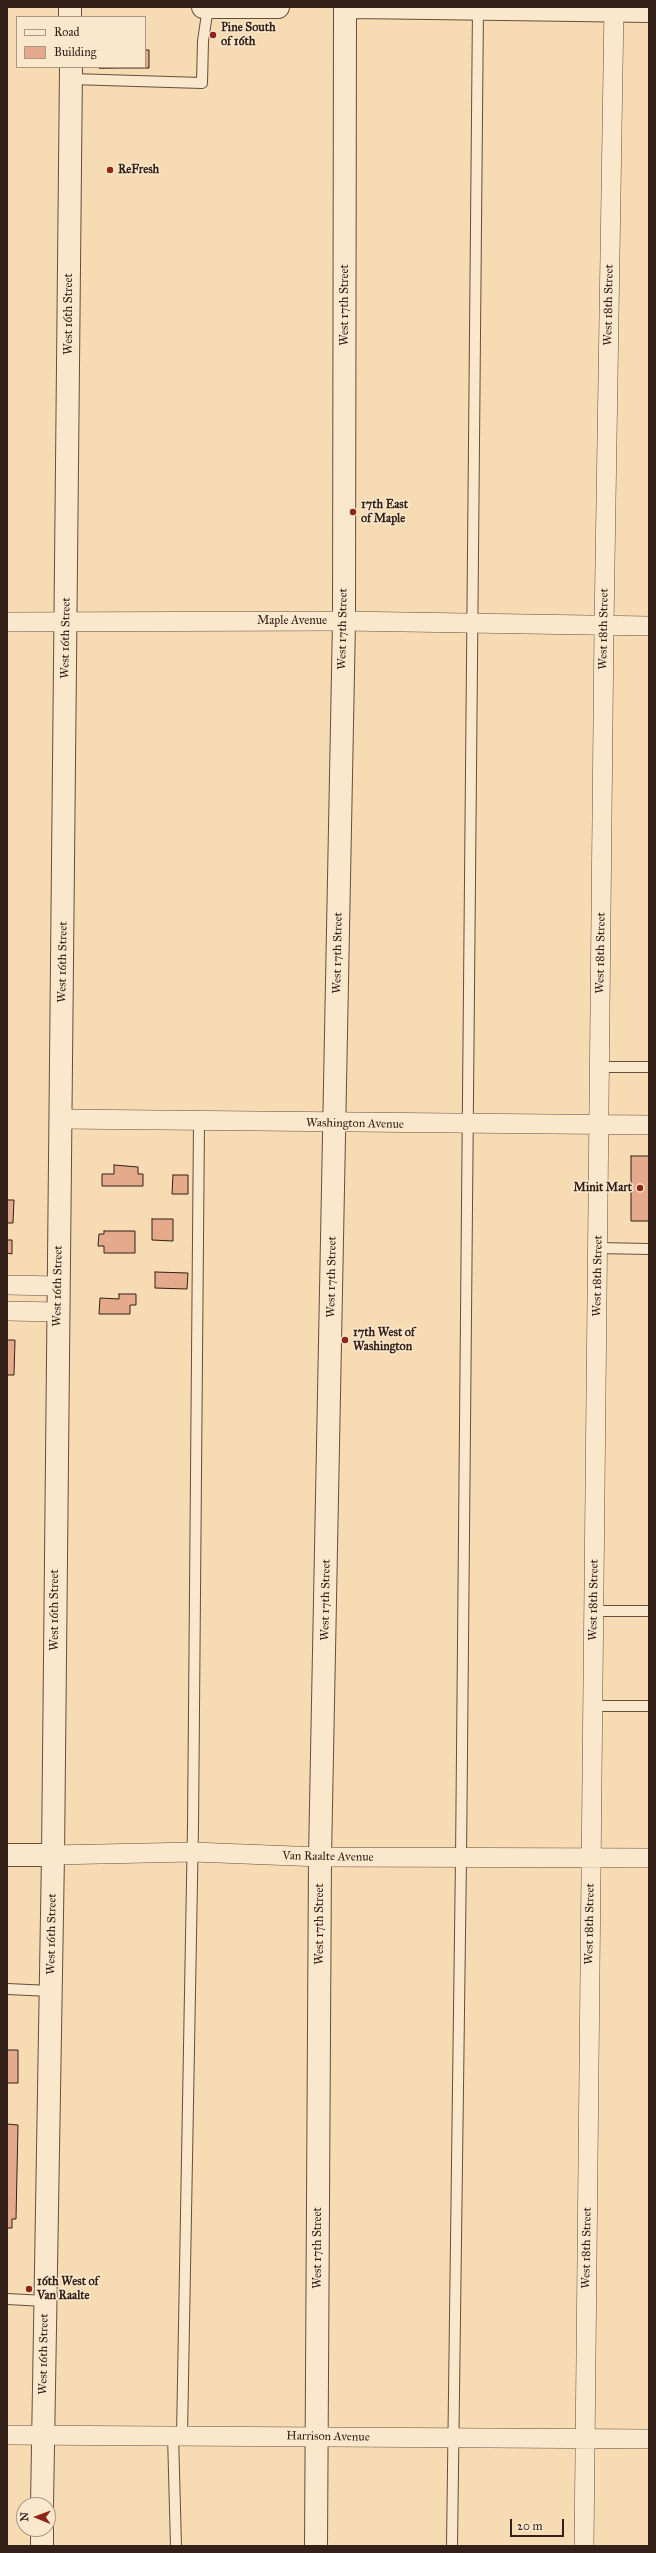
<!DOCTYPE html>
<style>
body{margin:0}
#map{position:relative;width:656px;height:2553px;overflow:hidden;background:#f7dbb2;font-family:"IM FELL Great Primer",serif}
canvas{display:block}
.frame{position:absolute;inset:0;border:8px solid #322019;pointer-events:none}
.legend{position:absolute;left:16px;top:16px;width:130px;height:52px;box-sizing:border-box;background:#fae8cd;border:1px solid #aa9885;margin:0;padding:5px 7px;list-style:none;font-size:12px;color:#322019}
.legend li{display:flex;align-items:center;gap:8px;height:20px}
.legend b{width:20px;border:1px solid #aa9885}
.north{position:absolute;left:16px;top:2497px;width:40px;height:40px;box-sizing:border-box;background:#fae8cd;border:1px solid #aa9885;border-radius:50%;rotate:271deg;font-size:11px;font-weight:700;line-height:16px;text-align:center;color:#322019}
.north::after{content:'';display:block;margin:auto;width:14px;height:18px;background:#8f2418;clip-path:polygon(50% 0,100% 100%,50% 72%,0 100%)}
.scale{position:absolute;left:510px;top:2519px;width:54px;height:18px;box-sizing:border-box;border:2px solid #322019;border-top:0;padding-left:5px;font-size:12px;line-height:14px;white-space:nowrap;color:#322019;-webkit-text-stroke:3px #fae8cd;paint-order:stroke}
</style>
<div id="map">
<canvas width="656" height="2553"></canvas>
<div class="frame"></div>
<ul class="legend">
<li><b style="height:5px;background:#fae8cd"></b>Road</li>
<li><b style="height:11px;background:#e5aa8b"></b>Building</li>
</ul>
<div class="north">N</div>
<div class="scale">20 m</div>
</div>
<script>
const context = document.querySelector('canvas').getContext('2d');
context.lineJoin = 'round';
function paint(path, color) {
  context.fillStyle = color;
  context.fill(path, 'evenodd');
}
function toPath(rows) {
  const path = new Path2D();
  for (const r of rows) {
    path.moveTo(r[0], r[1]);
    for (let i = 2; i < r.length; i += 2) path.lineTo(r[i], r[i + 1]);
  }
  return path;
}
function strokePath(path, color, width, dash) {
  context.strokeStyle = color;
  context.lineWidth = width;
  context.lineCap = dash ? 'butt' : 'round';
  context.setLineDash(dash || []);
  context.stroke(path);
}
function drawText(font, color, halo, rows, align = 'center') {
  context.font = font + ' "IM FELL Great Primer",serif';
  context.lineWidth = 3;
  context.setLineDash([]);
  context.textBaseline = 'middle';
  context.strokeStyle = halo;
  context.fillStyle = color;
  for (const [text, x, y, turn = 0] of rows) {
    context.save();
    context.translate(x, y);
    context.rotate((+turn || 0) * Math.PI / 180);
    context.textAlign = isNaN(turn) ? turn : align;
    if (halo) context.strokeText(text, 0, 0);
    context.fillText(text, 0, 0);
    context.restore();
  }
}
const building = toPath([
 [145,50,149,50,149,68,99,68,145,67,145,50],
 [631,1156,649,1156,649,1221,631,1221,631,1156],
 [114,1165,138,1167,138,1174,143,1174,143,1186,102,1186,102,1174,114,1174,114,1165],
 [173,1175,188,1175,188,1194,172,1194,173,1175],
 [7,1200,14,1200,13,1223,7,1223,7,1200],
 [152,1219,173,1219,173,1241,152,1240,152,1219],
 [104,1231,135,1231,135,1253,104,1253,104,1246,98,1246,99,1234,104,1234,104,1231],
 [7,1240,12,1240,12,1254,7,1253,7,1240],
 [155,1272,188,1273,187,1289,155,1288,155,1272],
 [119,1294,136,1294,136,1305,130,1305,130,1314,99,1314,100,1298,119,1299,119,1294],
 [7,1340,15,1340,14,1375,7,1375,7,1340],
 [7,2050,18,2050,18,2083,7,2083,7,2050],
 [7,2124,18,2125,16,2219,12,2219,12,2228,7,2228,7,2124]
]);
const service = toPath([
 [71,79,202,83,203,41,208,7],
 [600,1067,648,1067],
 [598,1248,649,1249],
 [594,1611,649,1611],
 [593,1706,649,1706],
 [7,1989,51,1991],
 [7,2299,45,2301],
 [173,2435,176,2546],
 [182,2435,193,1826,199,1121],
 [452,2546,461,1858,478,7]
]);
const minor = toPath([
 [7,622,344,621,649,626],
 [61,1119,649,1125],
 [7,1285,58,1286],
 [7,1311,57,1312],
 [53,1855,193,1852,320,1857,649,1858],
 [7,2435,649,2439],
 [584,2546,604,626,614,7]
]);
const tertiary = toPath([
 [70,7,70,17],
 [203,7,278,7],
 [356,7,649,11],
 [7,1855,53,1855],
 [42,2505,53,1855,71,67],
 [42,2546,42,2529],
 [316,2546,320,1857,344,621,345,7]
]);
const markers = [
 [213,35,4,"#8f2418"],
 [110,170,4,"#8f2418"],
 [353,512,4,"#8f2418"],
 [640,1188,4,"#8f2418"],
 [345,1340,4,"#8f2418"],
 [29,2289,4,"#8f2418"]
];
const poiNames = [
 ["Pine South",221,28],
 ["of 16th",221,42],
 ["ReFresh",118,170],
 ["17th East",361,505],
 ["of Maple",361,519],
 ["Minit Mart",632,1188,"right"],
 ["17th West of",353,1333],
 ["Washington",353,1347],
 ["16th West of",37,2282],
 ["Van Raalte",37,2296]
];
const streetNames = [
 ["West 17th Street",345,305,-90],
 ["West 18th Street",609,305,-89],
 ["West 16th Street",69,314,-90],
 ["Maple Avenue",292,621],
 ["West 17th Street",343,629,-89],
 ["West 18th Street",604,629,-89],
 ["West 16th Street",66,638,-89],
 ["West 17th Street",338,953,-89],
 ["West 18th Street",601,953,-89],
 ["West 16th Street",63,962,-89],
 ["Washington Avenue",355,1124,1],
 ["West 18th Street",598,1276,-89],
 ["West 17th Street",332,1277,-89],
 ["West 16th Street",58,1286,-89],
 ["West 17th Street",326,1600,-89],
 ["West 18th Street",594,1600,-89],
 ["West 16th Street",55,1610,-90],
 ["Van Raalte Avenue",328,1857,1],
 ["West 17th Street",320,1924,-90],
 ["West 18th Street",590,1924,-89],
 ["West 16th Street",52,1934,-89],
 ["West 17th Street",318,2248,-90],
 ["West 18th Street",587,2248,-89],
 ["West 16th Street",44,2354,-89],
 ["Harrison Avenue",328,2437,1]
];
paint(building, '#e5aa8b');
strokePath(building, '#322019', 1);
strokePath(service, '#634f3f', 12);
strokePath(minor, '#634f3f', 20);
strokePath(tertiary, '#634f3f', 24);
strokePath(service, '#fae8cd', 10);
strokePath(minor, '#fae8cd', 19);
strokePath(tertiary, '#fae8cd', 22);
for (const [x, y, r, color] of markers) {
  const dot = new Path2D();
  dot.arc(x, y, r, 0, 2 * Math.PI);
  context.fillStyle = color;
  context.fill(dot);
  strokePath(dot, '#fae8cd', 1.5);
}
drawText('bold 12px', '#322019', '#fae8cd', poiNames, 'left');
drawText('12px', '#322019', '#fae8cd', streetNames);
</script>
